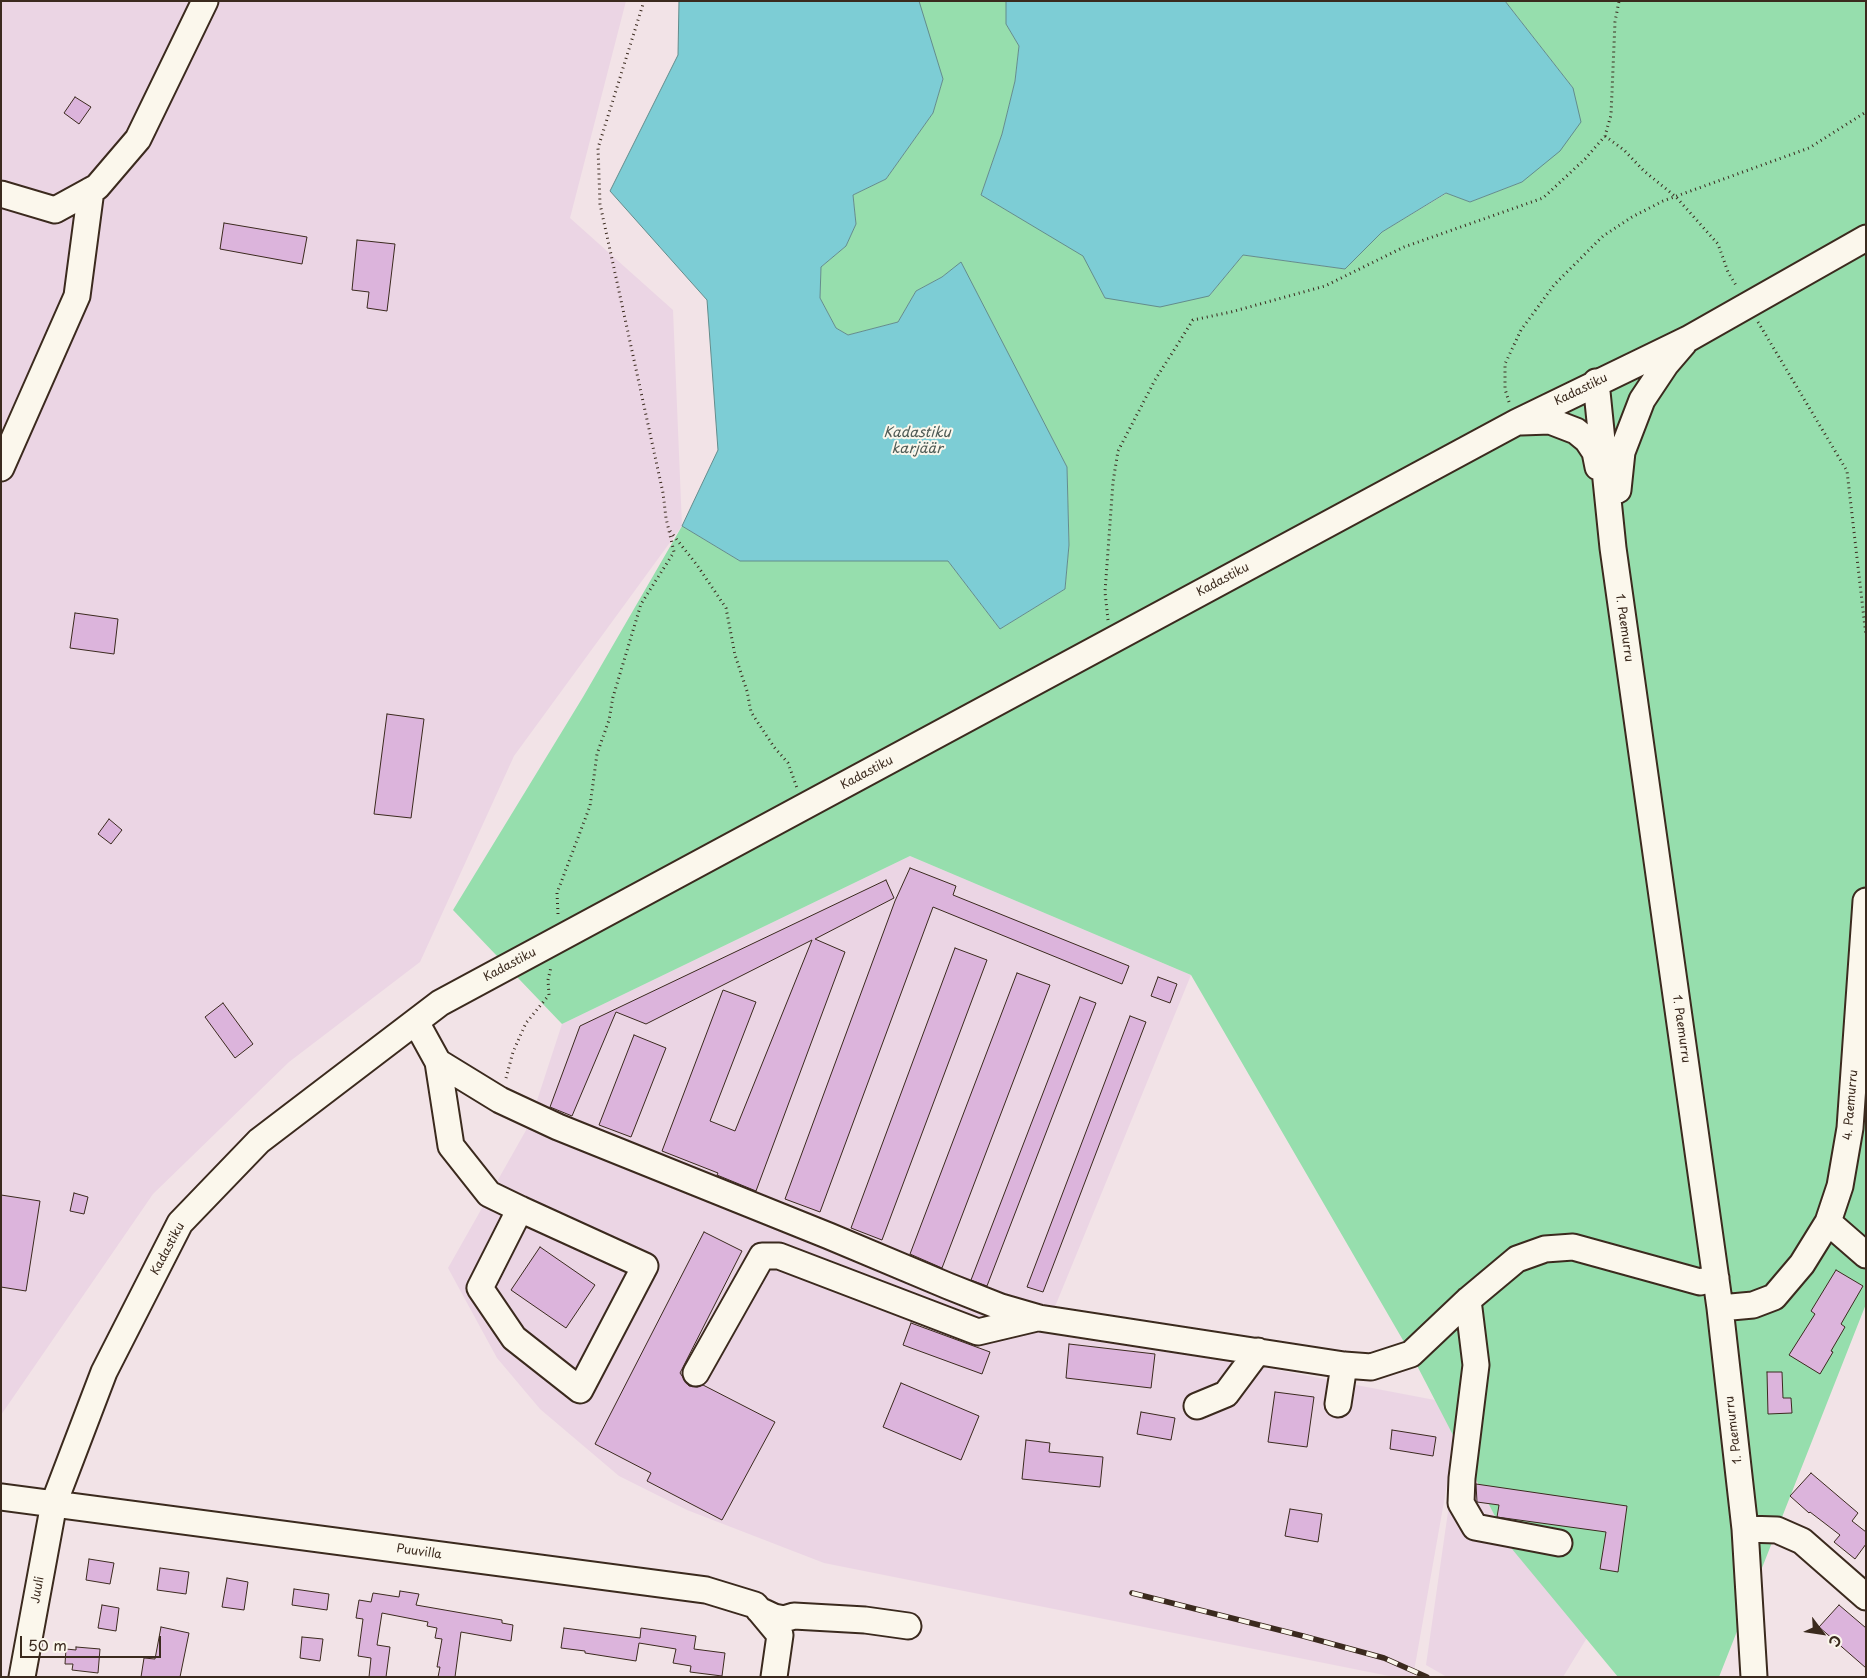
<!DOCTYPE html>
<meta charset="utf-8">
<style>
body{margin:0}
#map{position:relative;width:1867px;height:1678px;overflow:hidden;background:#f2e3e7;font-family:"Playpen Sans",sans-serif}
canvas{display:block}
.frame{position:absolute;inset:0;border:2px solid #3b2a1e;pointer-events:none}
.north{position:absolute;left:1797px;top:1608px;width:50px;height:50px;-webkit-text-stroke:4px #fbf7ec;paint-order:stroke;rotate:121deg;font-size:14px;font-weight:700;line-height:20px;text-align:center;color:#3b2a1e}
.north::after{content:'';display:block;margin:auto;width:18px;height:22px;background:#3b2a1e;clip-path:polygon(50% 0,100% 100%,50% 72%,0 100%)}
.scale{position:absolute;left:20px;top:1636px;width:141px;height:22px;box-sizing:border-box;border:2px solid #3b2a1e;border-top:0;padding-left:6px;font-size:15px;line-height:18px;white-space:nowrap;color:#3b2a1e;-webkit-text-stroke:4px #fbf7ec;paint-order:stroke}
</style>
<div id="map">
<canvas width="1867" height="1678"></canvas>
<div class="frame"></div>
<div class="north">С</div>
<div class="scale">50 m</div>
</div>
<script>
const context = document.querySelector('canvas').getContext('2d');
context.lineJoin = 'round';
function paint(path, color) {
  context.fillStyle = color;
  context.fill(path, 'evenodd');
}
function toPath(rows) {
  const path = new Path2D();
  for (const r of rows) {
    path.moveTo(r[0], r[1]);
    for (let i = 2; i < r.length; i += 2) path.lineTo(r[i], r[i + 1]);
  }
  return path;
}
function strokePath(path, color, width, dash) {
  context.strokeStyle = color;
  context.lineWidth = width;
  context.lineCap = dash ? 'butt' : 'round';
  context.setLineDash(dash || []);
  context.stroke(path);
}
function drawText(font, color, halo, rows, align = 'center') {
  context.font = font + ' "Playpen Sans",sans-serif';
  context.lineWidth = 4;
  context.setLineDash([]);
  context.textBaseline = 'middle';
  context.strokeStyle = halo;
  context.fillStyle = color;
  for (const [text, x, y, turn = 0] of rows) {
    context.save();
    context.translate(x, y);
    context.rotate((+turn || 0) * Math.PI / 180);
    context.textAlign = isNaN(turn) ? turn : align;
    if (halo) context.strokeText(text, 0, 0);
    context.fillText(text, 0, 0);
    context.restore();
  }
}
const built = toPath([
 [1,1,626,1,570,218,673,310,682,526,514,756,420,962,289,1062,153,1194,1,1415],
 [910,856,1191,975,1045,1331,1061,1336,1209,1357,1461,1405,1413,1677,1394,1677,824,1563,687,1510,619,1476,540,1409,497,1358,448,1268,529,1125,562,1024],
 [634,1169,1037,1329,873,1268],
 [1453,1477,1632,1504,1615,1592,1563,1677,1447,1677,1426,1665]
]);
const green = toPath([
 [917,1,1006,1,1006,24,1019,46,1015,81,1002,134,981,195,1084,256,1105,298,1209,296,1243,255,1345,269,1382,232,1447,193,1470,202,1522,182,1573,88,1505,1,1866,1,1866,1304,1719,1677,1618,1677,1512,1549,1411,1354,1191,975,910,856,562,1024,453,910,583,697,682,526,740,561,948,561,1000,629,1065,589,1069,545,1067,467,961,263,942,277,916,291,898,322,848,335,836,328,820,298,821,267,846,246,856,224,853,195,886,179,933,113,943,79]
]);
const water = toPath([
 [679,1,919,1,943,79,933,113,886,179,853,195,856,224,846,246,821,267,820,298,836,328,848,335,898,322,916,291,942,277,961,262,1067,467,1069,545,1065,589,1000,629,948,561,740,561,682,526,718,450,707,300,610,191,678,55,679,1],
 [1006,1,1505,1,1573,88,1581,122,1560,151,1522,182,1470,202,1446,193,1382,232,1345,269,1243,255,1209,296,1160,307,1105,298,1083,256,981,195,1002,134,1015,81,1019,46,1006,24,1006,1]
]);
const building = toPath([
 [75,97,91,107,79,124,64,113,75,97],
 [224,223,307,237,302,264,220,249,224,223],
 [357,240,395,244,387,311,367,308,369,292,352,290,357,240],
 [75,613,118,619,114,654,70,648,75,613],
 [387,714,424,719,411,818,374,814,387,714],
 [109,819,122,830,111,844,98,834,109,819],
 [910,868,956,886,953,895,1129,966,1122,984,933,907,820,1212,785,1199,895,901,910,868],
 [886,880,894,898,815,939,845,952,756,1191,717,1175,718,1173,662,1151,723,990,756,1002,710,1121,735,1131,812,940,646,1024,616,1012,572,1116,550,1107,580,1026,886,880],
 [955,948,987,960,882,1240,851,1228,955,948],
 [1017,973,1050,985,942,1268,910,1254,1017,973],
 [1158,977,1177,984,1170,1003,1151,996,1158,977],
 [1080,997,1096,1003,987,1286,971,1280,1080,997],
 [223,1003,253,1044,235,1058,205,1017,223,1003],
 [1130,1016,1146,1022,1043,1292,1027,1287,1130,1016],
 [634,1035,666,1048,631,1137,599,1125,634,1035],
 [74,1193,88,1197,84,1214,70,1211,74,1193],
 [1,1195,40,1201,26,1291,1,1287,1,1195],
 [704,1232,742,1251,680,1373,689,1386,697,1387,703,1385,775,1422,722,1520,647,1481,651,1473,595,1444,704,1232],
 [540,1247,595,1285,566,1328,511,1290,540,1247],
 [1836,1270,1863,1286,1841,1324,1845,1327,1831,1351,1833,1352,1820,1374,1789,1355,1815,1314,1811,1311,1836,1270],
 [911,1323,990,1352,982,1374,903,1345,911,1323],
 [1069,1344,1155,1354,1151,1388,1066,1378,1069,1344],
 [1767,1372,1782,1372,1783,1398,1791,1398,1792,1413,1768,1414,1767,1372],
 [901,1383,979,1416,961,1460,883,1427,901,1383],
 [1275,1392,1314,1397,1307,1447,1268,1442,1275,1392],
 [1141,1412,1175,1418,1171,1440,1137,1434,1141,1412],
 [1392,1430,1436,1437,1433,1456,1390,1449,1392,1430],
 [1026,1440,1050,1443,1049,1452,1103,1457,1100,1487,1022,1479,1026,1440],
 [1811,1473,1858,1513,1852,1521,1866,1532,1866,1544,1855,1559,1834,1542,1840,1535,1810,1512,1809,1513,1790,1496,1811,1473],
 [1476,1484,1627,1506,1618,1572,1600,1569,1606,1532,1497,1517,1499,1505,1477,1502,1476,1484],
 [1290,1509,1322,1514,1318,1542,1285,1536,1290,1509],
 [89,1559,114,1563,110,1584,86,1580,89,1559],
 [160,1568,189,1572,186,1594,157,1590,160,1568],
 [227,1578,248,1582,244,1610,222,1607,227,1578],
 [294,1589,329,1594,327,1610,292,1605,294,1589],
 [400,1591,419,1594,416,1605,502,1620,502,1623,513,1625,511,1641,461,1632,455,1677,438,1677,440,1667,437,1667,442,1639,435,1638,437,1628,427,1626,428,1622,382,1613,377,1645,390,1647,386,1677,369,1677,371,1658,358,1656,363,1619,356,1618,359,1600,371,1602,373,1593,399,1597,400,1591],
 [102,1605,119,1608,116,1631,98,1628,102,1605],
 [1839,1605,1866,1628,1866,1668,1819,1627,1839,1605],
 [161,1627,189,1633,180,1677,141,1677,144,1658,155,1659,161,1627],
 [564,1628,640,1638,641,1628,696,1636,694,1649,725,1653,722,1676,690,1672,691,1666,673,1663,676,1649,639,1643,636,1661,585,1653,585,1651,561,1648,564,1628],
 [302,1637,323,1639,320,1661,300,1658,302,1637],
 [76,1647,100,1649,98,1673,72,1670,73,1664,65,1664,66,1649,76,1650,76,1647]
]);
const path = toPath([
 [1605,136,1624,150,1644,171,1676,197,1718,244,1728,272,1737,287],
 [1758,322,1847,471,1866,636],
 [1509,402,1505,389,1505,364,1521,330,1554,285,1603,236,1632,217,1663,201,1809,148,1866,112],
 [670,531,697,565,726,608,735,655,747,691,751,712,774,747,788,763,797,788],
 [1108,620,1105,592,1113,482,1118,451,1155,380,1193,320,1231,312,1325,286,1404,247,1543,198,1585,159,1605,136,1611,115,1615,22,1619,1],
 [558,914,557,893,590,806,597,754,609,720,613,697,641,604,674,552,666,518,663,493,600,204,598,148,644,1],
 [506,1078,513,1052,526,1023,549,995,548,980,551,967]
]);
const minor = toPath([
 [1,194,55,210,97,187,138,139,205,1],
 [1596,382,1613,548,1720,1308,1745,1529,1754,1677],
 [1521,422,1550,421,1576,431,1587,440,1595,452,1598,467],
 [1,468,77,296,91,190],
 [1618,490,1622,452,1642,400,1666,364,1684,343],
 [416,1022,438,1062,500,1100,558,1127,829,1236,948,1286,1001,1307,1039,1318,1344,1365,1371,1367,1411,1354,1468,1300,1517,1259,1545,1249,1573,1247,1700,1282,1716,1278],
 [438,1062,451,1146,489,1194,520,1209,645,1266,580,1390,514,1338,480,1288,520,1209],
 [1828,1222,1866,1255],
 [1468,1300,1476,1365,1462,1478,1461,1503,1475,1527,1559,1543],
 [1720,1308,1753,1305,1774,1297,1802,1264,1828,1222,1840,1186,1850,1128,1866,901],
 [696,1373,762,1256,779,1256,978,1332,1037,1318],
 [1338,1404,1344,1365],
 [1197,1406,1226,1394,1258,1351],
 [1,1497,706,1590,755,1605,780,1635,774,1677],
 [1745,1529,1777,1530,1802,1541,1866,1597],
 [759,1610,774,1617,784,1619,794,1616,865,1620,908,1626],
 [22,1677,54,1503,104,1372,180,1223,259,1141,440,1003,1517,422,1688,339,1866,238]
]);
const rail = toPath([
 [1132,1593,1303,1636,1384,1658,1427,1677]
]);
const streetNames = [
 ["Kadastiku",1581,390,-26],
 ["Kadastiku",1223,580,-28],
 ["1. Paemurru",1624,628,82],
 ["Kadastiku",867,773,-28],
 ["Kadastiku",510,965,-28],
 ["1. Paemurru",1681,1029,82],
 ["4. Paemurru",1851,1105,-85],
 ["Kadastiku",168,1249,-62],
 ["1. Paemurru",1734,1430,-97],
 ["Puuvilla",419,1552,8],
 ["Juuli",38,1590,-80]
];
const waterNames = [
 ["Kadastiku",917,433],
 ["karjäär",917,449]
];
paint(built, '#ebd5e4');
paint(green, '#96dead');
paint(water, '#7dcdd5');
strokePath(water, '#638c8c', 1);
paint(building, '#dcb4dc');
strokePath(building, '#3b2a1e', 1);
strokePath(minor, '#3b2a1e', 29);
strokePath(path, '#3b2a1e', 3, [1, 4]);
strokePath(minor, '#fbf7ec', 25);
strokePath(rail, '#3b2a1e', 5.5);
strokePath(rail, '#fbf7ec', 4, [11]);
drawText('12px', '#3b2a1e', '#fbf7ec', streetNames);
drawText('italic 14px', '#4f5b55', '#fbf7ec', waterNames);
</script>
